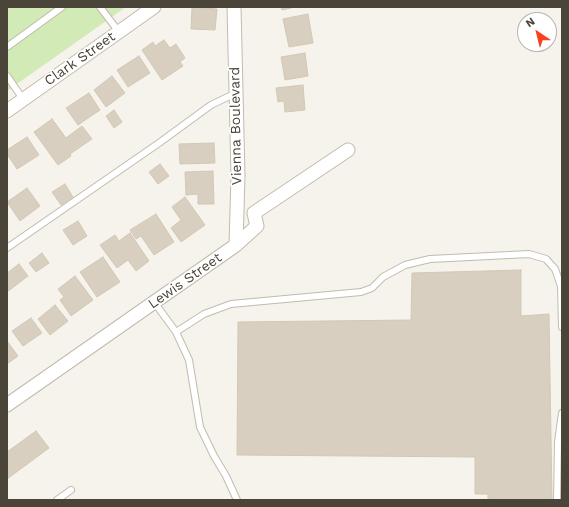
<!DOCTYPE html>
<style>
body{margin:0}
#map{position:relative;width:569px;height:507px;overflow:hidden;background:#f6f3ec;font-family:"Work Sans",sans-serif}
canvas{display:block}
.frame{position:absolute;inset:0;border:8px solid #4b4439;pointer-events:none}
.north{position:absolute;left:517px;top:12px;width:40px;height:40px;box-sizing:border-box;background:#fff;border:1px solid #b7b4b0;border-radius:50%;rotate:325deg;font-size:11px;font-weight:700;line-height:16px;text-align:center;color:#4b4439}
.north::after{content:'';display:block;margin:auto;width:14px;height:18px;background:#fc3f1d;clip-path:polygon(50% 0,100% 100%,50% 72%,0 100%)}
</style>
<div id="map">
<canvas width="569" height="507"></canvas>
<div class="frame"></div>
<div class="north">N</div>
</div>
<script>
const context = document.querySelector('canvas').getContext('2d');
context.lineJoin = 'round';
function paint(path, color) {
  context.fillStyle = color;
  context.fill(path, 'evenodd');
}
function toPath(rows) {
  const path = new Path2D();
  for (const r of rows) {
    path.moveTo(r[0], r[1]);
    for (let i = 2; i < r.length; i += 2) path.lineTo(r[i], r[i + 1]);
  }
  return path;
}
function strokePath(path, color, width, dash) {
  context.strokeStyle = color;
  context.lineWidth = width;
  context.lineCap = dash ? 'butt' : 'round';
  context.setLineDash(dash || []);
  context.stroke(path);
}
function drawText(font, color, halo, rows, align = 'center') {
  context.font = font + ' "Work Sans",sans-serif';
  context.lineWidth = 3.5;
  context.setLineDash([]);
  context.textBaseline = 'middle';
  context.strokeStyle = halo;
  context.fillStyle = color;
  for (const [text, x, y, turn = 0] of rows) {
    context.save();
    context.translate(x, y);
    context.rotate((+turn || 0) * Math.PI / 180);
    context.textAlign = isNaN(turn) ? turn : align;
    if (halo) context.strokeText(text, 0, 0);
    context.fillText(text, 0, 0);
    context.restore();
  }
}
const green = toPath([
 [7,7,126,7,7,91]
]);
const building = toPath([
 [192,7,217,9,215,30,191,29,192,7],
 [281,7,295,7,282,10,281,7],
 [308,14,313,43,289,47,283,19,308,14],
 [164,40,170,48,176,44,185,58,180,62,183,66,162,80,142,50,153,42,155,46,164,40],
 [305,53,308,76,285,80,281,57,305,53],
 [139,56,150,73,128,87,117,70,139,56],
 [112,76,125,93,106,107,94,90,112,76],
 [303,85,305,110,285,112,284,101,278,102,276,88,303,85],
 [89,93,100,110,78,125,66,108,89,93],
 [114,110,122,122,114,128,106,116,114,110],
 [52,119,66,138,82,126,92,139,70,154,71,156,58,165,34,132,52,119],
 [27,137,39,155,17,169,7,154,7,150,27,137],
 [214,143,215,163,180,164,179,144,214,143],
 [160,164,169,176,158,184,149,172,160,164],
 [213,171,214,204,198,204,198,194,186,195,185,172,213,171],
 [65,184,73,197,61,205,52,192,65,184],
 [27,188,40,206,20,221,7,202,27,188],
 [185,197,205,225,181,242,171,228,181,220,172,207,185,197],
 [156,214,174,242,154,255,141,236,136,239,130,230,156,214],
 [78,221,87,236,73,245,63,230,78,221],
 [130,233,149,261,136,271,128,260,117,268,100,245,115,235,119,241,130,233],
 [42,253,49,263,36,272,29,263,42,253],
 [103,257,120,282,97,297,80,272,103,257],
 [19,264,28,276,7,292,7,273,19,264],
 [521,270,521,316,549,314,552,500,488,500,488,494,475,494,475,457,237,455,238,322,411,320,412,273,521,270],
 [75,276,93,300,71,316,60,300,64,297,58,289,75,276],
 [55,305,68,321,50,335,38,319,55,305],
 [31,318,42,333,23,346,12,331,31,318],
 [7,341,18,356,7,364,7,341],
 [36,431,49,448,7,479,7,452,36,431]
]);
const service = toPath([
 [100,7,119,32],
 [7,47,62,7],
 [7,76,23,99],
 [7,248,159,143,211,105,236,93],
 [154,302,176,332,189,360,200,427,214,456,226,476,237,500],
 [176,332,204,314,231,304,361,292,372,288,383,277,405,265,430,259,529,254,546,259,555,269,561,286,562,327],
 [57,500,71,490],
 [557,500,558,442,562,413]
]);
const minor = toPath([
 [234,7,238,176,236,245],
 [7,111,154,7],
 [7,405,236,245,257,226,254,213,348,150]
]);
const streetNames = [
 ["Clark Street",80,59,-35],
 ["Vienna Boulevard",236,126,-91],
 ["Lewis Street",185,281,-35]
];
paint(green, '#d2eab5');
paint(building, '#d8cfc1');
strokePath(building, '#d3c7b4', 1);
strokePath(service, '#c2bbae', 8);
strokePath(minor, '#c2bbae', 15);
strokePath(service, '#fff', 6);
strokePath(minor, '#fff', 13);
drawText('14px', '#4b4439', '#fff', streetNames);
</script>
